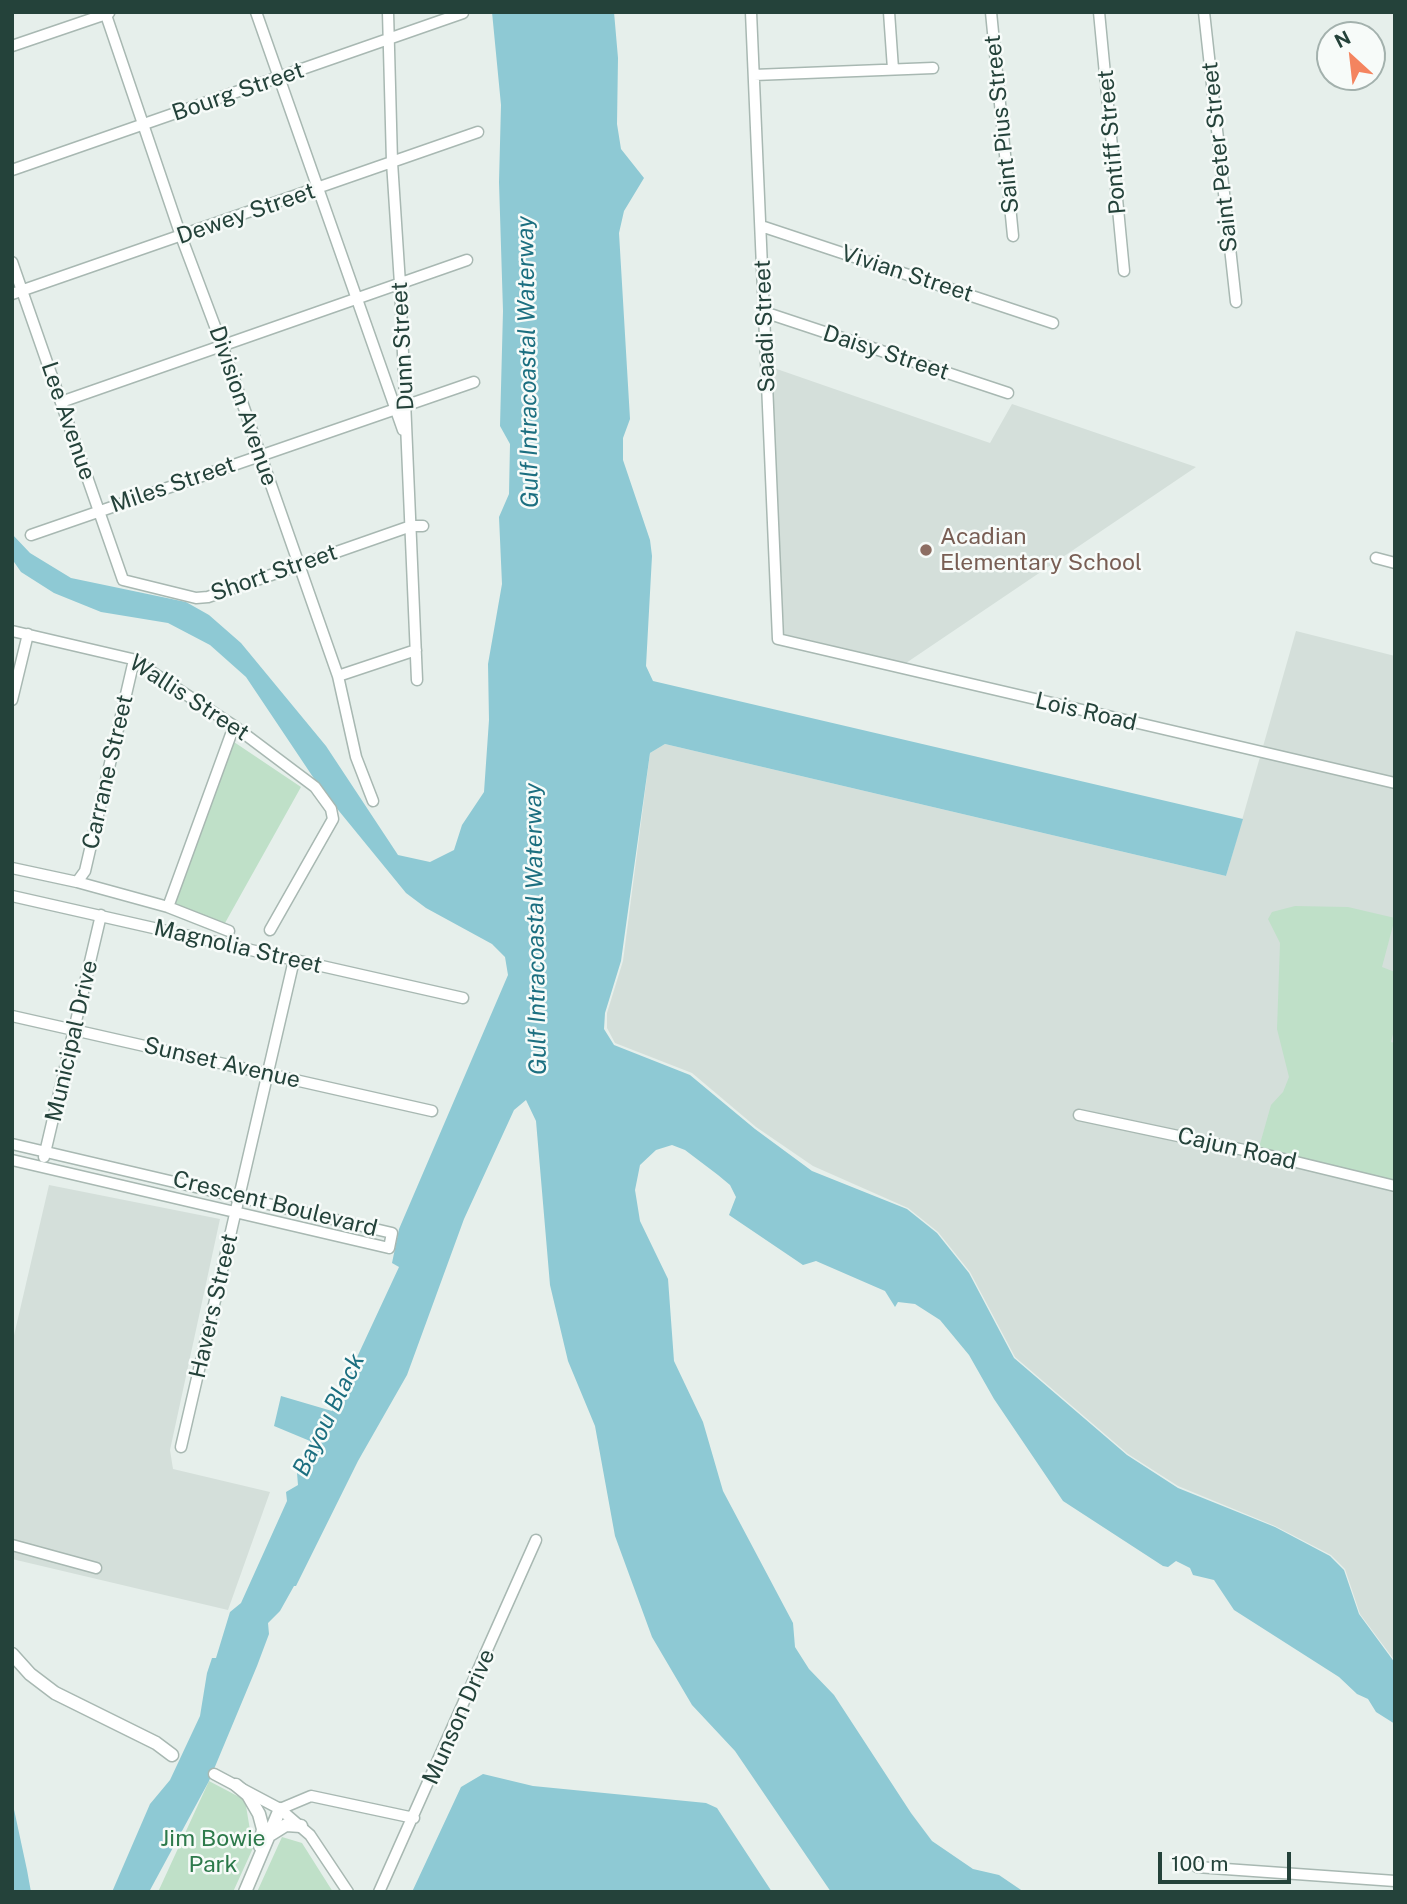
<!DOCTYPE html>
<style>
body{margin:0}
#map{position:relative;width:1407px;height:1904px;overflow:hidden;background:#e6efeb;font-family:"Public Sans",sans-serif}
canvas{display:block}
.frame{position:absolute;inset:0;border:14px solid #24423a;pointer-events:none}
.north{position:absolute;left:1316px;top:21px;width:70px;height:70px;box-sizing:border-box;background:#f7fbf9;border:2px solid #a3b1ad;border-radius:50%;rotate:333deg;font-size:19px;font-weight:700;line-height:28px;text-align:center;color:#24423a}
.north::after{content:'';display:block;margin:auto;width:24px;height:32px;background:#f4845f;clip-path:polygon(50% 0,100% 100%,50% 72%,0 100%)}
.scale{position:absolute;left:1158px;top:1852px;width:133px;height:32px;box-sizing:border-box;border:4px solid #24423a;border-top:0;padding-left:9px;font-size:21px;line-height:24px;white-space:nowrap;color:#24423a;-webkit-text-stroke:5px #f7fbf9;paint-order:stroke}
</style>
<div id="map">
<canvas width="1407" height="1904"></canvas>
<div class="frame"></div>
<div class="north">N</div>
<div class="scale">100 m</div>
</div>
<script>
const context = document.querySelector('canvas').getContext('2d');
context.lineJoin = 'round';
function paint(path, color) {
  context.fillStyle = color;
  context.fill(path, 'evenodd');
}
function toPath(rows) {
  const path = new Path2D();
  for (const r of rows) {
    path.moveTo(r[0], r[1]);
    for (let i = 2; i < r.length; i += 2) path.lineTo(r[i], r[i + 1]);
  }
  return path;
}
function strokePath(path, color, width, dash) {
  context.strokeStyle = color;
  context.lineWidth = width;
  context.lineCap = dash ? 'butt' : 'round';
  context.setLineDash(dash || []);
  context.stroke(path);
}
function drawText(font, color, halo, rows, align = 'center') {
  context.font = font + ' "Public Sans",sans-serif';
  context.lineWidth = 5;
  context.setLineDash([]);
  context.textBaseline = 'middle';
  context.strokeStyle = halo;
  context.fillStyle = color;
  for (const [text, x, y, turn = 0] of rows) {
    context.save();
    context.translate(x, y);
    context.rotate((+turn || 0) * Math.PI / 180);
    context.textAlign = isNaN(turn) ? turn : align;
    if (halo) context.strokeText(text, 0, 0);
    context.fillText(text, 0, 0);
    context.restore();
  }
}
const built = toPath([
 [771,367,990,443,1012,404,1196,467,906,663,784,634],
 [1296,631,1395,656,1395,1661,1360,1614,1345,1569,1331,1555,1275,1526,1178,1486,1128,1454,1015,1357,970,1272,938,1232,908,1208,813,1166,756,1127,692,1073,615,1043,607,1028,607,1013,623,961,650,753,665,744,1226,876],
 [49,1185,220,1219,170,1450,173,1469,270,1492,228,1610,12,1559,12,1344]
]);
const green = toPath([
 [234,742,301,787,225,923,173,903],
 [1295,906,1348,907,1395,918,1382,967,1395,972,1395,1026,1391,1042,1395,1043,1395,1183,1258,1151,1271,1105,1283,1092,1289,1077,1277,1029,1280,943,1268,919,1272,912],
 [209,1781,245,1800,253,1848,233,1892,158,1892],
 [282,1837,302,1843,333,1892,257,1892]
]);
const water = toPath([
 [492,12,614,12,618,58,617,124,621,149,644,178,624,211,619,233,630,419,623,438,623,460,650,540,652,556,646,666,653,681,1243,819,1226,876,665,744,650,753,621,961,605,1013,604,1029,614,1045,690,1075,755,1129,812,1171,907,1209,937,1233,969,1273,1014,1358,1127,1455,1178,1488,1275,1527,1330,1556,1344,1570,1359,1614,1395,1663,1395,1724,1376,1712,1368,1699,1357,1694,1339,1677,1234,1610,1214,1580,1193,1575,1190,1568,1176,1561,1168,1567,1163,1566,1063,1501,994,1399,969,1355,940,1320,915,1304,898,1302,895,1307,885,1291,816,1261,803,1265,729,1215,736,1197,730,1185,718,1175,685,1150,672,1145,656,1150,640,1165,635,1190,640,1221,668,1279,674,1361,703,1422,723,1491,793,1623,795,1647,809,1669,834,1695,911,1813,932,1841,973,1869,999,1875,1024,1892,831,1892,735,1751,692,1705,652,1637,615,1536,595,1426,568,1361,550,1285,536,1121,526,1100,514,1110,464,1219,407,1375,358,1461,296,1586,294,1586,280,1611,268,1623,269,1634,257,1666,209,1781,149,1892,112,1892,150,1804,170,1780,200,1716,207,1673,212,1658,216,1658,230,1612,241,1603,287,1501,286,1492,298,1485,297,1473,310,1449,310,1441,274,1426,281,1396,332,1411,399,1267,392,1263,399,1229,508,975,505,957,492,944,426,908,406,893,321,789,246,677,210,645,168,623,101,612,54,593,21,572,12,559,12,534,30,553,71,578,186,602,209,615,241,643,326,746,398,855,430,862,454,850,462,825,484,792,489,720,488,664,502,584,499,517,509,494,510,444,500,426,503,311,499,182,501,105],
 [483,1774,533,1786,706,1803,717,1808,772,1892,412,1892,461,1787],
 [12,1800,27,1870,31,1892,12,1892]
]);
const minor = toPath([
 [105,12,181,236,222,345,338,676,356,757,373,801],
 [256,12,403,430],
 [388,12,392,162,400,284,417,680],
 [751,12,778,639,1395,783],
 [889,12,893,69],
 [991,12,1013,236],
 [1099,12,1124,271],
 [1204,12,1236,302],
 [12,46,109,13],
 [754,75,933,68],
 [12,170,463,13],
 [761,226,1053,323],
 [12,262,123,580,196,598,208,597,411,526,423,526],
 [12,294,478,132],
 [764,312,1008,393],
 [61,402,467,260],
 [31,535,474,382],
 [1376,558,1395,563],
 [12,631,132,659,234,726,315,787,331,809,333,819,270,930],
 [338,676,416,650],
 [12,700,28,634],
 [12,868,77,882,168,907,229,931],
 [77,882,85,871,134,660],
 [12,896,463,998],
 [168,907,234,726],
 [12,1016,432,1111],
 [1079,1115,1263,1154,1395,1186],
 [12,1144,392,1233,389,1248,12,1160],
 [44,1157,101,915],
 [181,1447,294,960],
 [12,1545,96,1568],
 [214,1774,280,1809,311,1796,414,1818],
 [280,1809,310,1835,348,1892],
 [1197,1867,1395,1881],
 [379,1892,536,1540]
]);
const tertiary = toPath([
 [12,1654,30,1674,55,1693,156,1743,172,1755],
 [236,1785,248,1795,259,1814,263,1829,260,1846],
 [270,1835,286,1825,301,1826],
 [245,1892,280,1809]
]);
const markers = [
 [926,550,7,"#8d6e63"]
];
const streetNames = [
 ["Bourg Street",238,92,-19],
 ["Saint Pius Street",1002,124,-96],
 ["Pontiff Street",1112,142,-95],
 ["Saint Peter Street",1220,157,-96],
 ["Dewey Street",246,214,-19],
 ["Vivian Street",907,274,18],
 ["Saadi Street",765,326,-92],
 ["Dunn Street",403,346,-93],
 ["Daisy Street",886,353,18],
 ["Division Avenue",243,406,71],
 ["Lee Avenue",68,421,71],
 ["Miles Street",173,485,-19],
 ["Short Street",274,573,-19],
 ["Wallis Street",189,698,33],
 ["Lois Road",1086,712,13],
 ["Carrane Street",108,772,-77],
 ["Magnolia Street",238,947,13],
 ["Municipal Drive",72,1041,-77],
 ["Sunset Avenue",222,1063,13],
 ["Cajun Road",1237,1149,13],
 ["Crescent Boulevard",275,1204,14],
 ["Havers Street",214,1306,-77],
 ["Munson Drive",459,1717,-66]
];
const educationNames = [
 ["Acadian",940,537],
 ["Elementary School",940,563]
];
const parkNames = [
 ["Jim Bowie",213,1839],
 ["Park",213,1865]
];
const waterNames = [
 ["Gulf Intracoastal Waterway",528,362,-91],
 ["Gulf Intracoastal Waterway",536,929,-91],
 ["Bayou Black",329,1415,-64]
];
paint(built, '#d4dfda');
paint(green, '#bfe0c8');
paint(water, '#8ec9d4');
strokePath(minor, '#a8b8b2', 13);
strokePath(tertiary, '#a8b8b2', 15);
strokePath(minor, '#fff', 10);
strokePath(tertiary, '#fff', 12);
for (const [x, y, r, color] of markers) {
  const dot = new Path2D();
  dot.arc(x, y, r, 0, 2 * Math.PI);
  context.fillStyle = color;
  context.fill(dot);
  strokePath(dot, '#f7fbf9', 2.5);
}
drawText('23px', '#24423a', '#f7fbf9', streetNames);
drawText('23px', '#785e54', '#f7fbf9', educationNames, 'left');
drawText('23px', '#2d7a4b', '#f7fbf9', parkNames);
drawText('italic 24px', '#1c6f80', '#f7fbf9', waterNames);
</script>
